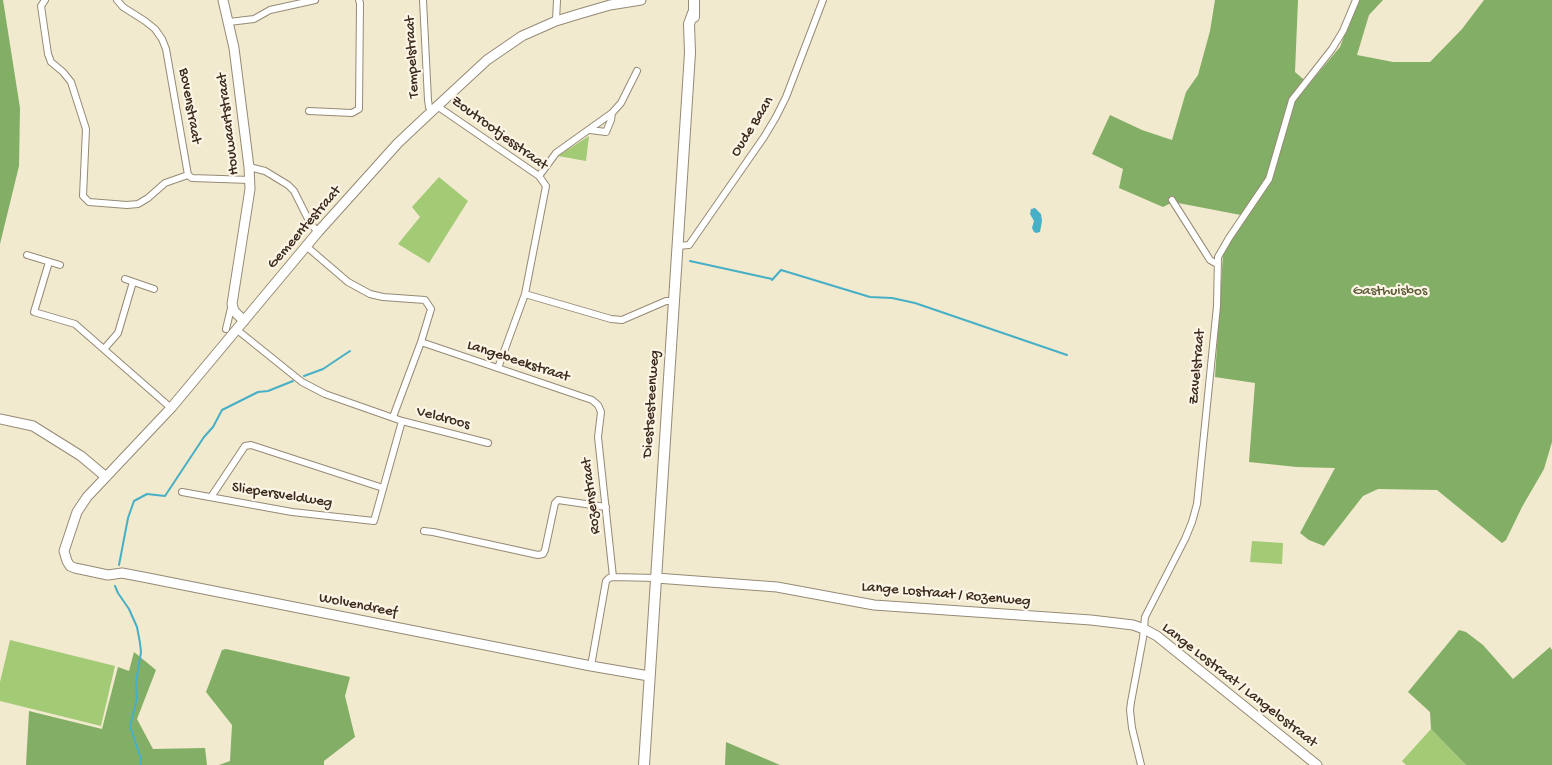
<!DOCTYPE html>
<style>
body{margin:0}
canvas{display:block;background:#f1eace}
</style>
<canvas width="1552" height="765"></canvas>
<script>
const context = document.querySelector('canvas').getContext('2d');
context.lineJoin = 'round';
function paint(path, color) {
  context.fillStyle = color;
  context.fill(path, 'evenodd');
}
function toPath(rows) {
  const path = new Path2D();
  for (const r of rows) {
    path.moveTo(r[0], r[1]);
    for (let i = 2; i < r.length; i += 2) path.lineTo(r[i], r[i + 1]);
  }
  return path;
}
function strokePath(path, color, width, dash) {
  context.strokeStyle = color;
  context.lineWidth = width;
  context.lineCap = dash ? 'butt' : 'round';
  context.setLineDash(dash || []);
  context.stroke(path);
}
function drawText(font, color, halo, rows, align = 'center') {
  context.font = font + ' "Gochi Hand",sans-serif';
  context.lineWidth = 4.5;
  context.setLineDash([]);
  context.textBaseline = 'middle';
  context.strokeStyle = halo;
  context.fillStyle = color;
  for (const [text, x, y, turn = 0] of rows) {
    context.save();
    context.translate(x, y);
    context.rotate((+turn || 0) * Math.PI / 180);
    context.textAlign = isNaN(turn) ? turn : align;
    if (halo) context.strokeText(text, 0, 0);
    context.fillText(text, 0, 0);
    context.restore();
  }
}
const green = toPath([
 [589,136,586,161,558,156],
 [439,177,468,201,429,263,398,244,420,217,412,207],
 [1252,541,1283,543,1282,564,1250,562],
 [10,640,115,666,101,726,0,701,0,682],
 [1431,729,1466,765,1406,765,1402,761]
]);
const forest = toPath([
 [0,0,3,0,20,108,19,166,0,244],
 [1215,0,1298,0,1295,72,1309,84,1340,47,1358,0,1383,0,1369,15,1357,55,1393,62,1430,62,1462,29,1484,0,1552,0,1552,442,1544,469,1522,507,1506,540,1502,543,1437,490,1378,489,1363,496,1324,546,1309,540,1300,533,1335,468,1297,467,1249,462,1255,383,1215,377,1223,254,1246,216,1173,202,1163,207,1119,188,1123,169,1092,154,1110,115,1142,130,1172,140,1186,92,1198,75,1210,31],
 [1459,630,1466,632,1483,645,1513,679,1550,647,1552,650,1552,765,1466,765,1431,729,1430,712,1408,692],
 [226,649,350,677,345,696,355,737,324,761,324,765,219,765,230,761,232,725,206,692,222,650],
 [134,652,156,670,137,719,153,749,205,748,207,765,26,765,29,711,102,729,118,667,129,671],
 [726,742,780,765,725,765]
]);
const water = toPath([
 [1035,208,1041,214,1042,221,1040,232,1036,233,1034,232,1032,228,1034,221,1030,214,1031,209]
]);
const stream = toPath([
 [690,261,772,279],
 [772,280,781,270,870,297,892,298,915,303,1067,355],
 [304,376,323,369,350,351],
 [119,565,128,518,134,501,147,494,165,496,204,437,213,427,222,410,258,392,268,391,293,381],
 [115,586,118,593,129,609,137,627,140,643,141,652,136,682,137,699,130,726,141,759,141,765]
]);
const street = toPath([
 [45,0,41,6,48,54,51,62,63,72,71,82,86,129,83,196,89,202,127,205,138,204,148,198,165,183,188,175],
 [117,0,123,7,145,21,155,29,162,39,166,49,188,175],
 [423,0,428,100,429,107,432,111],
 [556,21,557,0],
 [229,22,254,19,270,10,315,0],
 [437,106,539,176,546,186,525,294,498,368],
 [309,111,352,113,359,109,360,3,359,0],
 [590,130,606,132,611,120,612,113],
 [249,167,265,171,288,185,294,191,310,223,318,232],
 [188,175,192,178,250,180],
 [539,176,556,153,612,113,621,103,637,71],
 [1172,200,1205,252,1210,260,1217,264],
 [306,246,348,282,370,294,383,297,425,300,431,309,421,342,393,417],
 [678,246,689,245,764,137,776,117,786,97,823,0],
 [27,255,60,265],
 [49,262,34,312,75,324,171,408],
 [125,279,154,289],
 [525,294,611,319,622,320,666,301,674,301],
 [226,329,232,304],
 [236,329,302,382,325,394,402,421,488,443],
 [421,342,592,400,598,405,601,412,598,437,613,577,609,578,606,581,591,666],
 [104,349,118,333,133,282],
 [182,492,292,512,374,521,402,421],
 [211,497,245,446,251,445,383,488],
 [424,531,433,532,538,555,543,554,545,550,555,503,558,500,606,507],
 [613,577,656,578],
 [1141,765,1132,728,1130,710,1131,702,1143,638,1145,617,1185,539,1192,522,1197,504,1217,306,1218,257,1229,238,1269,179,1292,100,1332,49,1343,31,1356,0]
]);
const secondary = toPath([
 [223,0,234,48,249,167,250,189,232,304,234,311,244,321],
 [641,0,610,5,579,14,556,21,522,36,487,60,432,111,398,143,318,232,171,408,87,497,77,512,64,551,67,561,70,566,75,568,108,575,122,573,143,577,591,666,649,676],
 [0,419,33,426,81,456,106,477],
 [656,578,777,587,874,605,1091,620,1133,625,1144,629,1157,636,1317,765]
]);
const primary = toPath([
 [694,0,694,17],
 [644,765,690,53,689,24,693,13]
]);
const streetNames = [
 ["Tempelstraat",413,57,-93],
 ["Bovenstraat",189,106,80],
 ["Houwaartstraat",229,124,-97],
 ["Oude Baan",753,127,-58],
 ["Zoutrootjesstraat",499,134,36],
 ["Gemeentestraat",305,228,-49],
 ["Langebeekstraat",518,362,18],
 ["Zavelstraat",1198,367,-85],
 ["Diestsesteenweg",652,404,-86],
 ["Veldroos",443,419,15],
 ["Sliepersveldweg",282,496,9],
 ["Rozenstraat",592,496,-97],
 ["Lange Lostraat / Rozenweg",946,595,5],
 ["Wolvendreef",358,606,11],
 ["Lange Lostraat / Langelostraat",1239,686,38]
];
const parkNames = [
 ["Gasthuisbos",1390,292]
];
paint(green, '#a3ca75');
paint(forest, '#82ae66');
paint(water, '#47afc6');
strokePath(stream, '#47afc6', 2);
strokePath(street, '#968a76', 8);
strokePath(secondary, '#968a76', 11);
strokePath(primary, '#968a76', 12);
strokePath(street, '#fff', 6);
strokePath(secondary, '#fff', 9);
strokePath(primary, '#fff', 10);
drawText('15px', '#3b2a1e', '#fcf5e5', streetNames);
drawText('15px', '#5a5a38', '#fcf5e5', parkNames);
</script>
